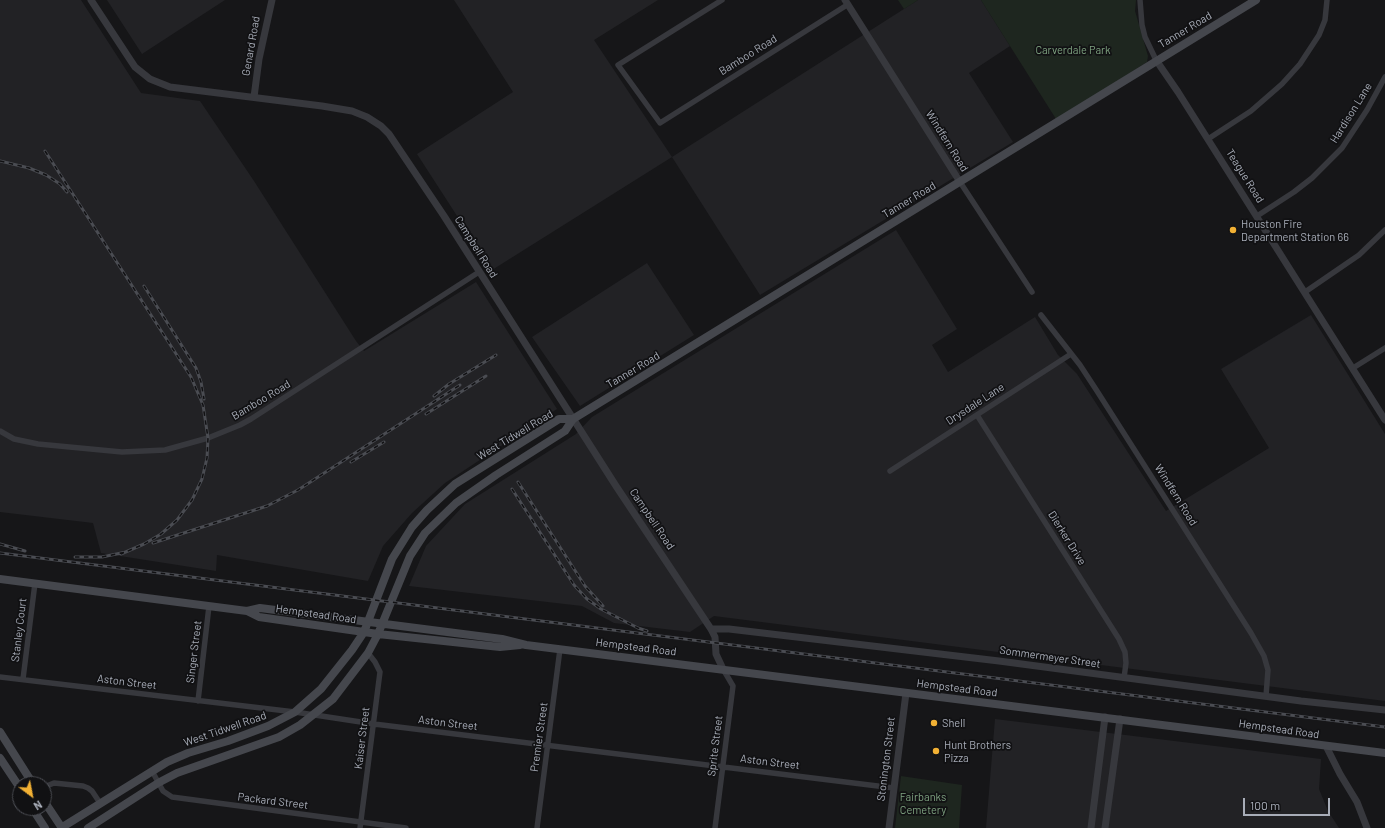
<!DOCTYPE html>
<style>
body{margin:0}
#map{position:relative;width:1385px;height:828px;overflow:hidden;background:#161618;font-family:Barlow,sans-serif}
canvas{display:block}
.north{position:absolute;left:12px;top:776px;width:40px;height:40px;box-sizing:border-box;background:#111113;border:1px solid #4d4f55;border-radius:50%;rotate:148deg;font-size:11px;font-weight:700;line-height:16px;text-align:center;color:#a8adb8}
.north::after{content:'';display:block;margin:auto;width:14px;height:18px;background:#f2b134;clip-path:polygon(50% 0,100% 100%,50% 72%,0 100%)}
.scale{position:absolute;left:1243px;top:798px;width:87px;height:18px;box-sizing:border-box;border:2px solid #a8adb8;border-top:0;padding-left:5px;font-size:12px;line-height:14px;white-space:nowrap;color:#a8adb8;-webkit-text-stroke:3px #111113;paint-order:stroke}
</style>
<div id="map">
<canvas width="1385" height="828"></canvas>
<div class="north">N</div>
<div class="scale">100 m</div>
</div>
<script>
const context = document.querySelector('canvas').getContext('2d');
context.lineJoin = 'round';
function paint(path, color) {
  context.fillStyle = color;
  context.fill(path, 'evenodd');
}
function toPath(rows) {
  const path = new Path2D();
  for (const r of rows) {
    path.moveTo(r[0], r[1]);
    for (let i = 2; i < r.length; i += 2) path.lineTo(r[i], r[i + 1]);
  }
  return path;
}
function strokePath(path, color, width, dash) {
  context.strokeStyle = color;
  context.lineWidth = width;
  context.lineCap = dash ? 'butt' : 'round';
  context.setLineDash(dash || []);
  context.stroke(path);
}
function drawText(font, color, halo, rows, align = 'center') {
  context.font = font + ' Barlow,sans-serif';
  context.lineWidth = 3.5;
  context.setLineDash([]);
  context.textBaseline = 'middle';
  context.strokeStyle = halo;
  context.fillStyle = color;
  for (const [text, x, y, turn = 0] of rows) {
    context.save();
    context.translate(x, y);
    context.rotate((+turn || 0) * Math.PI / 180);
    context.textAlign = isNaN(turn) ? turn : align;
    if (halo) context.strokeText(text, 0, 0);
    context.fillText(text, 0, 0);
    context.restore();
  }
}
const built = toPath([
 [0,0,81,0,141,93,200,101,254,181,356,341,364,351,476,282,557,409,445,483,412,513,383,546,368,581,217,555,216,571,101,553,93,523,0,512],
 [107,0,225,0,142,54],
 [454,0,658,0,594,40,672,157,918,0,981,0,1010,46,969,73,1013,142,760,295,672,157,492,270,417,154,513,92],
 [896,230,957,329,932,345,948,372,1035,317,1058,355,1077,374,1166,511,1269,448,1221,369,1311,315,1385,434,1385,701,714,616,690,632,614,623,582,606,409,586,426,546,465,504,576,434,592,417],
 [647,263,694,335,580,406,532,337],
 [995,719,1321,759,1319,789,1328,811,1339,828,986,828]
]);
const green = toPath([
 [898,0,918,0,904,9],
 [981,0,1136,0,1135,11,1148,56,1147,62,1102,91,1056,119],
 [901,776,962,785,959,828,895,828]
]);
const minor = toPath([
 [722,0,618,65,660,123,847,5],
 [1140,0,1142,25,1145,37,1156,60],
 [1208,139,1251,111,1282,84,1300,64,1319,35,1325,20,1327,0],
 [960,182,1032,292],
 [1257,216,1294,192,1312,178,1342,148,1367,110,1385,77],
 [1305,292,1359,255,1385,230],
 [1041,315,1080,365,1097,391,1251,633,1264,656,1268,670,1266,696],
 [1353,368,1385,348],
 [977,415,1119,639,1125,652,1126,663,1124,678],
 [0,431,14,439,38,444,122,452,165,450,208,438,240,425,251,419,479,272],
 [890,471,1071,354],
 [0,677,295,712,374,724,894,788],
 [23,679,35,583],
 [198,701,209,606],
 [152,771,163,791,172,797,406,828],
 [44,787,54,783,83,786,88,788,92,791,100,803],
 [360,828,380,672,375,662,368,653],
 [537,828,560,649],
 [715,828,733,686,723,669]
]);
const tertiary = toPath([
 [91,0,131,61,135,67,150,79,170,87,322,106,352,111,367,117,381,126,389,134,444,216,616,486,711,629,715,637,716,654,723,669],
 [845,0,960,182],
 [1156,60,1178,92,1385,420],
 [254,97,259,59,272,0],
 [711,629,729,629,999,661,1301,701,1385,710],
 [1326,746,1340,774,1357,802,1367,828],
 [889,828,906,693],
 [1091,828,1105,717],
 [1105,828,1120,719]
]);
const secondary = toPath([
 [0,579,247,611,259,617,378,634,500,647,520,645],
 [247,611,260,608,502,639,526,645,1385,753],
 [0,732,33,784],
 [0,758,20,788],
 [44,801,62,828],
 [32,808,45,828],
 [61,828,167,762,188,753,228,741,268,726,295,712,321,689,352,650,364,632,392,559,412,527,427,510,455,484,559,419,573,419],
 [88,828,158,783,177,773,279,737,300,725,333,699,368,653,378,634,410,556,425,533,456,503,496,475,565,431,573,419,1256,0]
]);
const rail = toPath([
 [45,151,191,377,203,405,208,438,207,458,202,479,192,500,177,520,161,534,144,544,121,554],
 [0,161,29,168,46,175,60,184,67,192],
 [144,286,196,368,201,382,204,399],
 [434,396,449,384,496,355],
 [426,414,486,376],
 [351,462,384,442],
 [518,482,585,586,603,606],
 [512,489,574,585,587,599,601,609,638,628,647,631],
 [153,543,267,506,298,490,460,385],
 [0,544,25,551],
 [0,553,1385,727],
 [75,557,102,557,126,552]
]);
const markers = [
 [1233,230,4,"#f2b134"],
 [934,723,4,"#f2b134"],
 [936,751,4,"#f2b134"]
];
const streetNames = [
 ["Tanner Road",1185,30,-31],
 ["Genard Road",251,46,-80],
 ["Bamboo Road",748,55,-32],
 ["Hardison Lane",1351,113,-58],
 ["Windfern Road",947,141,58],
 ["Teague Road",1245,176,58],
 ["Tanner Road",909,200,-31],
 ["Campbell Road",476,247,58],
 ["Tanner Road",633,370,-31],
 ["Bamboo Road",261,400,-31],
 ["Drysdale Lane",975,404,-33],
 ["West Tidwell Road",515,435,-31],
 ["Windfern Road",1176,495,58],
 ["Campbell Road",652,519,56],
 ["Dierker Drive",1067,538,58],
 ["Hempstead Road",316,614,8],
 ["Stanley Court",19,630,-83],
 ["Hempstead Road",636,647,7],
 ["Singer Street",194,652,-83],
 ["Sommermeyer Street",1050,657,8],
 ["Aston Street",127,682,7],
 ["Hempstead Road",957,688,7],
 ["Aston Street",448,723,7],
 ["West Tidwell Road",225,729,-19],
 ["Hempstead Road",1279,729,8],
 ["Premier Street",539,737,-82],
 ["Kaiser Street",362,738,-83],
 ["Sprite Street",715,746,-83],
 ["Stonington Street",886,759,-83],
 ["Aston Street",770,762,7],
 ["Packard Street",273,801,7]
];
const parkNames = [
 ["Carverdale Park",1073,50],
 ["Fairbanks",923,797],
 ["Cemetery",923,810]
];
const poiNames = [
 ["Houston Fire",1241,224],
 ["Department Station 66",1241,237],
 ["Shell",942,723],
 ["Hunt Brothers",944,745],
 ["Pizza",944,758]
];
paint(built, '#222225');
paint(green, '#1e261f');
strokePath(minor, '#37383d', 5.5);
strokePath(tertiary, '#37383d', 7);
strokePath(secondary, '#45474d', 8);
strokePath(rail, '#4a4c52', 3);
strokePath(rail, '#111113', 1.5, [4.5]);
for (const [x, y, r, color] of markers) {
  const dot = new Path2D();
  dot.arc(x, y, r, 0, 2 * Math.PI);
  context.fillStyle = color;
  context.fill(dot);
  strokePath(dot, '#111113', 1.5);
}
drawText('11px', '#a8adb8', '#111113', streetNames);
drawText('11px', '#7fa381', '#111113', parkNames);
drawText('11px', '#a8adb8', '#111113', poiNames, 'left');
</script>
